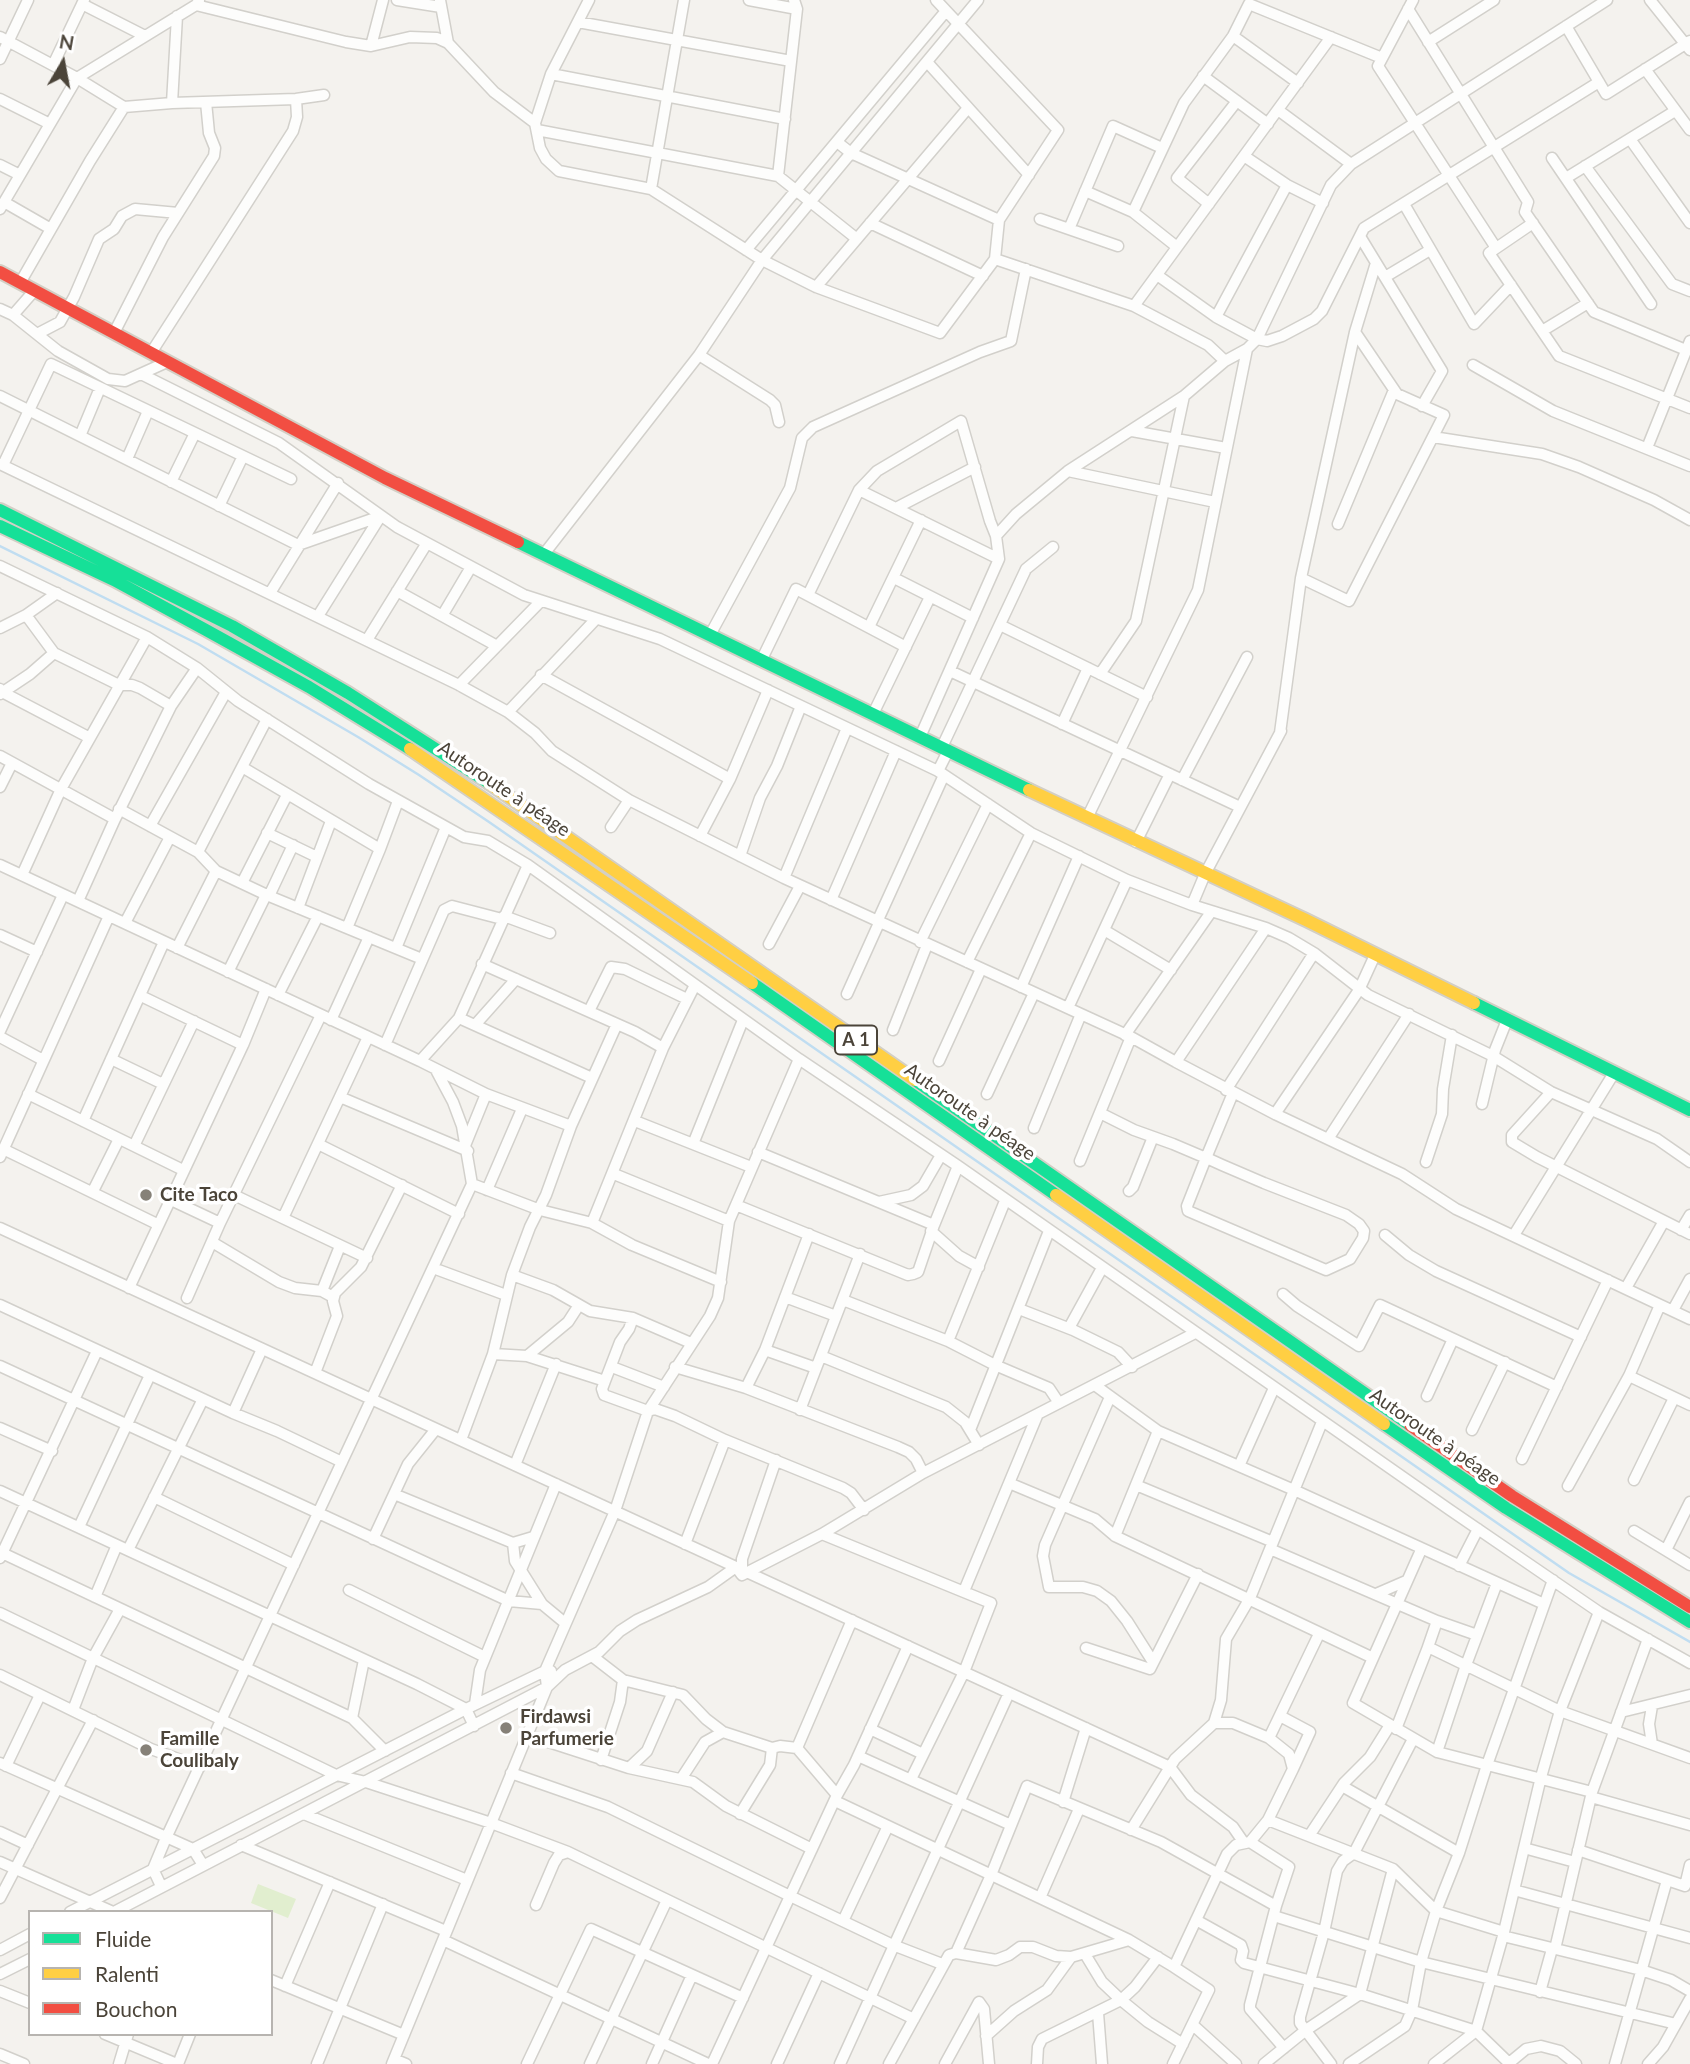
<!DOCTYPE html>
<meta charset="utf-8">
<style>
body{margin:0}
#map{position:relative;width:1690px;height:2064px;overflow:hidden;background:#f4f2ee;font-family:Lato,sans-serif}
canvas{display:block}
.legend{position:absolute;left:28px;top:1910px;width:245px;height:126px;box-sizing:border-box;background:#fff;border:2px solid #b7b4b0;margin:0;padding:9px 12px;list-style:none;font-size:21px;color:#4b4439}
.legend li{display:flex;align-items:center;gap:14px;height:35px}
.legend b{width:35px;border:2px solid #b7b4b0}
.north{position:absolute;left:28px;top:28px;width:70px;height:70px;-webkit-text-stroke:5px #fff;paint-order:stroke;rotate:10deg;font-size:19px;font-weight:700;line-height:28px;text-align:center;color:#4b4439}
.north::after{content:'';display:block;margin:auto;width:24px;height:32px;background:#4b4439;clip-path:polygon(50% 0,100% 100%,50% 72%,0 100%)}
</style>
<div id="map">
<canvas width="1690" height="2064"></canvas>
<ul class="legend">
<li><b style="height:9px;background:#16e098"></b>Fluide</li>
<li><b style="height:9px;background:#ffcf43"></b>Ralenti</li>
<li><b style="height:9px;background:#f24e42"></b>Bouchon</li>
</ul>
<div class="north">N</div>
</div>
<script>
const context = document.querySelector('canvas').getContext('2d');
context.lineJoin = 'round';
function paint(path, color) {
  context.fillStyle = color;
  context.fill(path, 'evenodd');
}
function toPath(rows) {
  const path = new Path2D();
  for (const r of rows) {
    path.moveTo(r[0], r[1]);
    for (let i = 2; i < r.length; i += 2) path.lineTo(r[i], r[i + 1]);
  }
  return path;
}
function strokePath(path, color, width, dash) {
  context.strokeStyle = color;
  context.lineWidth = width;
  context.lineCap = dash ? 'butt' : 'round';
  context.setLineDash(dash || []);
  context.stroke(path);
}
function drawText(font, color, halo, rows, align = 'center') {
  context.font = font + ' Lato,sans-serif';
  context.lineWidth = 7;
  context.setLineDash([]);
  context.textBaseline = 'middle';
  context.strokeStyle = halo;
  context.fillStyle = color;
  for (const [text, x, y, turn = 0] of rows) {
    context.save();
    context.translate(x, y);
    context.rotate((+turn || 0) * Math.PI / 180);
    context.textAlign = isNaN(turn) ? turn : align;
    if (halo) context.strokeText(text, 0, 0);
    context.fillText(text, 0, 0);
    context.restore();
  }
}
const green = toPath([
 [258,1884,296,1899,288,1918,251,1903]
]);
const stream = toPath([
 [0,546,198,644,358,737,419,775,489,822,1569,1573,1690,1642]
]);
const street = toPath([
 [397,0,441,7],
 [440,0,448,43],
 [749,0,797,9],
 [1413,0,1378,66,1496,248],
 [1650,0,1690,50],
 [82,4,145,36],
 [196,5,346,42,371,46,410,37,437,38,448,43,494,92,535,123,540,148,546,159,559,171,651,189,762,260,816,287,940,333,995,259,999,220,1058,130,936,0],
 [1408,9,1528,202,1525,212,1594,312,1686,350],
 [578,22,791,61],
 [1566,26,1606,94,1690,41],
 [1233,36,1298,83],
 [0,37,77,78,124,107,172,103,296,99,324,95],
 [1428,42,1494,0],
 [371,46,383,0],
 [0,59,28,0],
 [927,62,1029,175],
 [53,65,84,0],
 [1645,69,1690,130],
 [551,74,785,119],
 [1203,76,1268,124],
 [0,99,50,124],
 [172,103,177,16],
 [1278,110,1351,164],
 [535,123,551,74,589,0],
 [537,130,778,176,857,239],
 [1630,139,1690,223],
 [837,142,851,153,999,220],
 [1244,156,1287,185,1323,203],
 [1552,158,1651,304],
 [0,165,20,175],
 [1585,166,1672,284,1690,291],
 [778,176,797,9,794,0],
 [1566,178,1675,111],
 [651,189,684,0],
 [1085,191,1133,212,1177,247],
 [4,202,51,229],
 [1209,204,1177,178,1237,101],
 [1404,204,1474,324,1511,285],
 [0,209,77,78,196,5,199,1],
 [1133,212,1184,103,1233,36,1249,4,1382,58],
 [1040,219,1118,246],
 [870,223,983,276],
 [1533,223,1489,253,1559,356,1690,408],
 [1069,229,1113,126,1162,148],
 [1361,238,1442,371,1422,406],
 [746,250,946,11],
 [995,259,1134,306,1208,345,1225,361],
 [1157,275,1216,317,1257,339,1267,341,1282,336,1314,319,1322,311,1364,228,1599,82],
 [1385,277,1430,250],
 [20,283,90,161,124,107],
 [816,287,968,108],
 [1134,306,1331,37],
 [0,309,13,315,58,351,108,379,125,381,167,362],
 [13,315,34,291],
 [1216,317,1287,185],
 [1542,331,1588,303],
 [114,333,163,237,214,156,215,148,209,133,206,102],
 [37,334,60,322,74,297,99,239,114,229,122,216,135,209,178,213],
 [151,353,293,131,297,117,296,99],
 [699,355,770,400,775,405,779,422],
 [1473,365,1553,411,1690,466],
 [141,374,279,443,397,527,524,595,660,639,938,771,1031,833,1127,880,1192,905,1266,928,1289,938,1314,953,1368,995,1493,1056,1551,1092,1657,1139,1690,1162],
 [0,396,298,545,381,516],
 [1132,431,1226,448],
 [80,436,100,388],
 [1433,437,1542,454,1579,467,1654,500,1690,520],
 [1647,448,1690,341],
 [127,459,148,411],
 [0,464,459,685,508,712,535,733,552,751,629,800,784,878,1131,1037,1176,1062,1266,928],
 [3,465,51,364,291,479],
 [1068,471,1215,502],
 [171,482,195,433],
 [859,490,999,559],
 [219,506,243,456],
 [896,508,975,467],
 [1338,524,1394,390],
 [996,536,1016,514,1068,471,1184,396,1225,361,1247,349,1257,339,1331,185,1351,164,1607,0],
 [544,554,699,355,762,260,978,0],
 [0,566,147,637,197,668,238,701,369,784,464,837,488,841,528,865,799,1059,958,1166,1450,1510,1599,1612,1690,1663],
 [894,578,973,618],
 [1301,578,1349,601,1444,415,1397,394,1355,332],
 [397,591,497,646],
 [270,593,338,483],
 [808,595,859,490,877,471,961,421,990,521,996,536,999,559,920,737],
 [26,615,57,593],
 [318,616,380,517],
 [442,616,471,567],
 [1000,625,1147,697],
 [869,627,921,520],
 [0,628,26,615,54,653,30,674,0,694],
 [710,635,790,488,802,438,813,427,980,352,1011,341,1026,269],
 [367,640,427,543],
 [54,653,119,685,132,685,140,688,171,706],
 [761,661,796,589,906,647],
 [950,671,1240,807],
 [1100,674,1136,621,1184,396],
 [541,675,730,779],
 [459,685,540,602],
 [0,689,2,692,90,738],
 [508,712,596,619],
 [873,714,930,597],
 [267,719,242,767,380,849,398,801],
 [1062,724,1088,668],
 [1280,733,1301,578,1355,332,1376,263],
 [942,747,1026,569,1053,547],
 [0,756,115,819],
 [938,771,948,751],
 [1182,780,1247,657],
 [0,787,12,763],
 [119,809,198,852,216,871,269,896,422,959],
 [1087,818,1198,590,1247,349],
 [150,826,226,692],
 [611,827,629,800],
 [267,833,317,857],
 [700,836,730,779,768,690],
 [1136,842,1170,774],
 [198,852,242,767],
 [740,856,760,798,777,766,801,706],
 [0,865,420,1061,486,1094,571,1126],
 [22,875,61,789,147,637],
 [784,878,847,728],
 [242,883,287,795],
 [269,896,293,845],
 [831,900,896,751],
 [78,901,115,819,171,706,197,668],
 [1192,905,1205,874,1281,731],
 [298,908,331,821],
 [504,916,550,933],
 [877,922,944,775],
 [125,923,170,837],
 [347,928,380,849],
 [1104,930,1171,970],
 [0,935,37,952],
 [920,942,988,804],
 [769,944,800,886],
 [177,948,216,871],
 [396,948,446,827],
 [967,962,1031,833],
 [482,964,635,1032,663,1048],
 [228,972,266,895],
 [1021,987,1079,856],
 [847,994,879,923],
 [278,995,318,916],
 [141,996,243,1045],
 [1068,1008,1127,880],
 [589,1011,611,967,625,969,687,999],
 [459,1018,592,1078],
 [331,1020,369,937],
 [475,1025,516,979],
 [893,1030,927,945],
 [0,1031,63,895],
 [1125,1035,1211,912],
 [0,1037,43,1060],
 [385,1045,444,910,452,906,502,919],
 [111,1059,163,1084],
 [420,1061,459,1018,528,865],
 [939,1061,981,969],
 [1176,1062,1275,1114,1402,1174,1456,1209,1690,1319],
 [1226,1090,1314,953],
 [1551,1092,1512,1135,1512,1142,1537,1157,1690,1234],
 [28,1094,183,1170],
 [987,1094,1034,993],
 [340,1097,468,1151],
 [1482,1104,1495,1050,1507,1020],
 [1100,1113,1134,1130,1173,1144,1206,1158,1211,1160,1222,1165,1264,1183,1346,1215,1359,1224,1364,1231,1363,1238,1350,1259,1326,1270,1188,1211,1187,1206,1206,1158,1233,1093],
 [1275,1114,1359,990,1375,955],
 [83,1121,164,942],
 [635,1121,751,1167],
 [1034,1128,1081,1014],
 [1328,1139,1409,1014],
 [466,1143,486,1094],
 [318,1144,459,1214],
 [693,1144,743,1020],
 [134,1146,194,1021],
 [3,1149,157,1224],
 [758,1152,934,1225],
 [0,1157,109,916],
 [1080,1161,1131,1037],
 [1426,1162,1442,1114,1443,1089,1452,1035],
 [614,1174,729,1221],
 [472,1184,540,1210,592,1223,632,1245,721,1282],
 [487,1190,522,1109],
 [93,1191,119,1139],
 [1129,1191,1133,1187,1153,1137],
 [234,1195,367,1258],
 [169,1199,220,1223],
 [879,1202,911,1195,923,1186,941,1155],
 [736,1205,908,1275,913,1274,918,1272,934,1225,958,1166],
 [283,1218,368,1037],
 [592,1223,663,1048,695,985],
 [0,1228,1170,1767,1191,1795,1233,1827,1244,1843],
 [1681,1230,1690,1215],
 [931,1231,959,1256,979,1267],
 [1385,1235,1409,1255,1436,1271,1581,1337],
 [1514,1235,1614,1073],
 [212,1242,279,1282,295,1288,322,1291,333,1297],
 [433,1268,506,1295],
 [512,1275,553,1290,590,1311,633,1318,691,1343],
 [129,1288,243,1045,266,989],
 [1626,1288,1664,1221],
 [322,1291,340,1246],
 [1283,1294,1297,1306,1359,1346,1380,1305,1557,1387],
 [785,1297,836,1316],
 [187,1298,220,1223,321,1015],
 [843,1300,948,1341,995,1365,1049,1388,1059,1403],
 [0,1305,233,1413,262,1349],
 [1019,1309,1073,1330,1118,1352,1132,1367],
 [1673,1310,1690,1279],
 [1069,1328,1102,1268],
 [948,1341,1005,1201],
 [765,1350,816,1368],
 [493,1354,527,1356,605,1381,620,1342,629,1329,633,1318],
 [527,1356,568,1322,579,1305],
 [821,1356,946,1407,965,1422,979,1445],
 [0,1366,509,1601,542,1604],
 [612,1367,664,1387],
 [675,1367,746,1388,898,1447,909,1452,916,1459,923,1473],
 [315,1373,337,1316,333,1301,335,1293,361,1267,402,1185],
 [1629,1376,1690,1405],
 [605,1381,602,1389,604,1395,648,1411,655,1409,675,1416,725,1440,843,1488,851,1493,864,1510],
 [1096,1386,1158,1431,1294,1490,1544,1604],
 [746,1388,765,1350,809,1234],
 [1427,1396,1453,1339],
 [1110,1397,1045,1545,1043,1556,1049,1587,1083,1587,1097,1591,1111,1601,1127,1621,1153,1662],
 [800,1410,860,1254],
 [233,1413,277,1431,342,1462],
 [0,1428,52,1451],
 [970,1430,1049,1231],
 [1472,1430,1505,1362],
 [461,1440,493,1354,512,1275,530,1227,546,1195,571,1126,617,1024],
 [1522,1459,1608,1280],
 [515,1465,556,1364],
 [1239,1466,1274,1388],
 [1634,1480,1674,1398],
 [1009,1483,1095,1519,1115,1536,1373,1658],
 [1136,1485,1273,1542],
 [1568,1486,1629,1376,1660,1305],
 [0,1491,417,1684,466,1709,474,1726],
 [394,1494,513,1543,533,1537],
 [154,1497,294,1565],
 [79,1527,150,1375],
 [1634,1531,1690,1565],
 [822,1534,991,1603,964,1672,911,1779],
 [1115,1536,1158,1431],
 [373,1539,408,1464,436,1429],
 [513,1543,515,1561,542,1604,565,1623],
 [685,1544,725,1440],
 [1270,1549,1437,1621],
 [128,1550,203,1399],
 [1421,1550,1353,1703,1437,1752,1592,1792],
 [1666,1550,1690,1502],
 [0,1552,352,1718,385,1751],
 [0,1558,97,1351],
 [1459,1566,1478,1529],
 [742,1573,742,1559,776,1460],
 [349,1590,485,1657],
 [964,1591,1037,1416],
 [1376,1594,1406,1581],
 [95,1597,117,1545],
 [0,1613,336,1775,366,1782,491,1823,568,1852,914,2019],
 [1477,1635,1437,1621,1428,1647,1560,1711,1690,1758],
 [1086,1648,1150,1669,1198,1574],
 [592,1656,623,1680,683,1695,706,1719,723,1732,772,1748,780,1746,797,1748,837,1795,712,2064],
 [0,1675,151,1749,200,1767],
 [475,1704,480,1670,556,1484],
 [73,1710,93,1658,120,1609],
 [1621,1712,1690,1695],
 [1280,1716,1310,1732,1293,1769],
 [352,1718,364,1660],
 [1214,1723,1233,1723,1269,1738],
 [870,1729,923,1754],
 [1396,1729,1428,1647],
 [527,1735,629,1768,693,1782,726,1806,812,1849],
 [1652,1744,1649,1724,1652,1706],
 [797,1748,852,1620],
 [1437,1752,1466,1665,1497,1583],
 [858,1756,1011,1825],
 [601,1760,620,1702,623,1680],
 [0,1763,193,1849,203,1865],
 [6,1766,40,1695],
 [629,1768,647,1751,673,1692],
 [511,1773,608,1807,790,1896,893,1945,942,1964],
 [681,1779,705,1742,723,1732],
 [1342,1786,1459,1853],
 [837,1795,854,1765,908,1646],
 [1591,1797,1690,1825],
 [835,1801,1129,1940,1174,1967,1227,1854,1236,1845,1250,1842,1268,1820,1293,1769,1289,1754,1269,1738,1319,1634],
 [1063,1802,1086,1728],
 [304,1814,467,1880],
 [740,1814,770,1765,772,1748],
 [1268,1820,1393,1869,1436,1911,1504,1932],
 [1131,1830,1175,1759,1214,1723,1221,1700,1226,1639,1250,1598,1322,1422],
 [0,1832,28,1845],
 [1309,1836,1344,1783,1370,1757,1390,1725],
 [1250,1842,1289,1867,1276,1906,1250,2005,1250,2009,1284,2048],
 [241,1845,446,1931],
 [1524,1848,1575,1862],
 [1578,1850,1685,1886,1690,1865],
 [0,1862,113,1912],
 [161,1886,153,1869,166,1838,472,1184,462,1126,453,1102,437,1072],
 [1514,1890,1690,1938],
 [0,1898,93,1720],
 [1040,1898,1079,1809],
 [536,1905,554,1863,559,1855,568,1852],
 [70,1912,466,1709,545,1671,551,1671],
 [114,1912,547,1687,565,1670,599,1652,620,1631,637,1620,708,1587,736,1567,742,1575,822,1534,923,1473,1195,1333],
 [1274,1916,1421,1962,1676,2024],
 [1196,1920,1241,1945,1243,1951,1241,1960,1244,1963,1360,1994,1476,2031,1510,2064],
 [843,1921,888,1826],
 [1503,1936,1641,1970,1671,1980,1690,1991],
 [443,1940,708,2064],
 [1555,1949,1592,1792,1648,1639],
 [0,1950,30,1934],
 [956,1953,991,1875,1027,1786,1161,1842,1276,1906],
 [1085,1954,1102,1982,1121,2000,1148,2022,1183,2044],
 [0,1974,30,1959],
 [271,1980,404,2035],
 [285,1986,330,1882],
 [0,1991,30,2003],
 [1540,1992,1552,1949],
 [1098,2013,1102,2064],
 [1193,2025,1236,2064],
 [105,2034,177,2064],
 [986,2036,1014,2011,1047,1990,1071,1957],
 [0,2054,24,2064],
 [394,2059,406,2064],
 [1509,2063,1526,2049,1541,2046,1560,2051,1576,2064],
 [119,2064,128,2034],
 [178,2064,190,2034],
 [317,2064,383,1904],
 [392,2064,547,1687,545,1671,615,1511,648,1411,710,1316,718,1298,729,1221,799,1059],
 [527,2064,591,1929,743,1998],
 [590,2064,667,1900],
 [652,2064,692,1975],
 [777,2064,819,1973],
 [840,2064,1009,1693],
 [889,2064,949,1955,956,1953,996,1960,1009,1955,1020,1947,1033,1947,1056,1956,1071,1957,1129,1940],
 [945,2064,979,2002,984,2009,989,2064],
 [1037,2064,1038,2047,1042,2039,1121,2000,1135,1987,1158,1957],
 [1173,2064,1209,1990,1174,1967],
 [1264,2064,1306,2030,1360,1994,1393,1869],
 [1331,2064,1300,2023,1300,2017,1324,1932,1337,1871,1343,1861,1354,1853,1413,1739],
 [1349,2064,1405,2026,1412,2010,1421,1962,1436,1911,1459,1853,1487,1765,1553,1580],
 [1434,2064,1476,2031,1503,1936,1541,1777,1560,1711,1599,1612],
 [1615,2064,1667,1880],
 [1648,2064,1663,2047,1690,1999]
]);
const fast = toPath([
 [0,510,232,626,348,693,489,783],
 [0,526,114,580,206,630,309,687,410,749],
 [518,542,1029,790],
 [752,983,1056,1195],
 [1474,1003,1690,1110],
 [915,1080,1410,1425],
 [1384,1424,1506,1508,1690,1622]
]);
const slow = toPath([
 [410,749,752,983],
 [489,783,915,1080],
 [1029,790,1306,920,1474,1003],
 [1056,1195,1384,1424]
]);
const jam = toPath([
 [0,272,385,478,518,542],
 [1410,1425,1512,1496,1690,1607]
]);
const markers = [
 [146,1195,7,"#868178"],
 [506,1728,7,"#868178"],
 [146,1750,7,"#868178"]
];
const shields = [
 [856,1040,42]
];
const shieldNames = [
 ["A 1",856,1040]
];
const streetNames = [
 ["Autoroute à péage",504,789,34],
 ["Autoroute à péage",970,1112,35],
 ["Autoroute à péage",1435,1437,35]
];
const poiNames = [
 ["Cite Taco",160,1195],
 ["Firdawsi",520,1717],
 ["Parfumerie",520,1739],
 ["Famille",160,1739],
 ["Coulibaly",160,1761]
];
paint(green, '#e1eecf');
strokePath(stream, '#c0ddf1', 2.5);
strokePath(street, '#d2d0cb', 13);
strokePath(fast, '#d3cfc5', 16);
strokePath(slow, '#d3cfc5', 16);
strokePath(jam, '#d3cfc5', 16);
strokePath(street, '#fdfdfc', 10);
strokePath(fast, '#16e098', 12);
strokePath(slow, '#ffcf43', 12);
strokePath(jam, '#f24e42', 12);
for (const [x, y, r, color] of markers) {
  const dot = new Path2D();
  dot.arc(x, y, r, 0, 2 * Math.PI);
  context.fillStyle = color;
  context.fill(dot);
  strokePath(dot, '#fff', 2.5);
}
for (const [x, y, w] of shields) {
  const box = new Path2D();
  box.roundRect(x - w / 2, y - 14.5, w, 29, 5);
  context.fillStyle = '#fff';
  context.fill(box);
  strokePath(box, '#4b4439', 2);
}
drawText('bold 18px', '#4b4439', null, shieldNames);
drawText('19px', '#4b4439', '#fff', streetNames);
drawText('bold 19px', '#4b4439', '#fff', poiNames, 'left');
</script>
